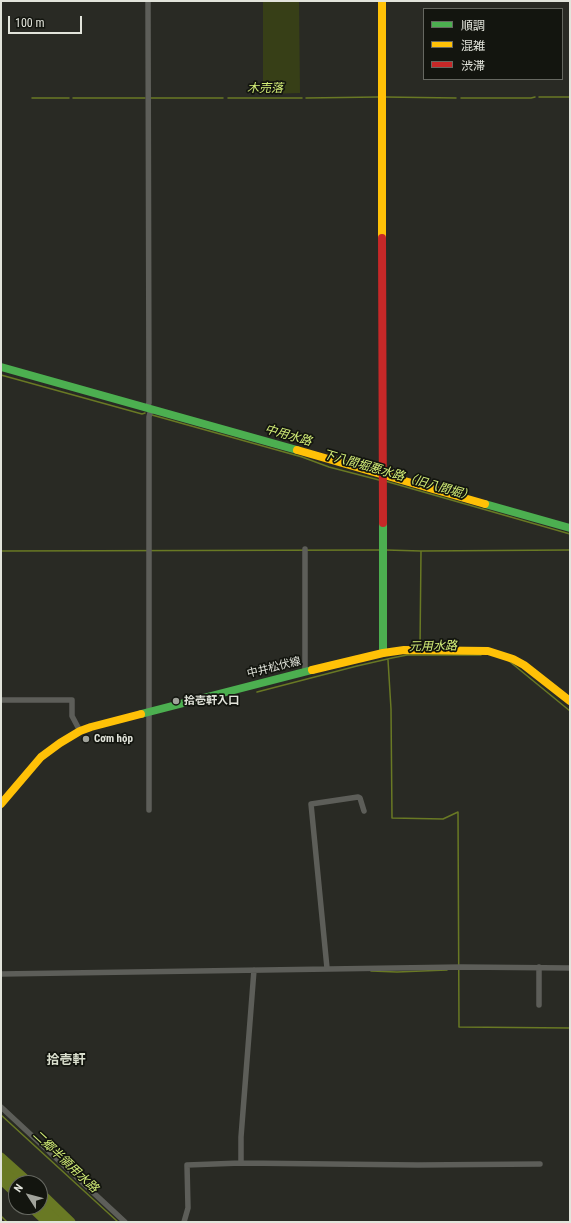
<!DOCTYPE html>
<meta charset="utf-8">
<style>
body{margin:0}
#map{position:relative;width:571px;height:1223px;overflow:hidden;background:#292a24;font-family:"Roboto Condensed","Noto Sans JP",sans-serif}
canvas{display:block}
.frame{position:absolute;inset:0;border:2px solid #e2e4db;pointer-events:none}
.legend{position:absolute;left:423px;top:8px;width:140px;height:72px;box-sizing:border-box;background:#13150f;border:1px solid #666861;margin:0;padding:5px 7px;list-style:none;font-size:12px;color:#e2e4db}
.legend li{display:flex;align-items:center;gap:8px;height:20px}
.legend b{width:20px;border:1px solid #666861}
.north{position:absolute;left:8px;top:1175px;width:40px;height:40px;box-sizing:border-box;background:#13150f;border:1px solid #666861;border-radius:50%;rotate:306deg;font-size:11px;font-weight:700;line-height:16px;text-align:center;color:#e2e4db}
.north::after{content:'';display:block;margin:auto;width:14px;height:18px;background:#a1a39b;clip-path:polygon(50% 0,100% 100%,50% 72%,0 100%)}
.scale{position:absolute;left:8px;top:16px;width:74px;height:18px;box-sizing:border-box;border:2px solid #e2e4db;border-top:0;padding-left:5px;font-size:12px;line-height:14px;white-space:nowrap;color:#e2e4db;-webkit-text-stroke:3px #13150f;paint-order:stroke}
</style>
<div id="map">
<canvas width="571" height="1223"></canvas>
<div class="frame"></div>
<ul class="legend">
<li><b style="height:5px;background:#4caf50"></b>順調</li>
<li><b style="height:5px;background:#ffc107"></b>混雑</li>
<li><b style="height:5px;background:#c62828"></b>渋滞</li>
</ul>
<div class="north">N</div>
<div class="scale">100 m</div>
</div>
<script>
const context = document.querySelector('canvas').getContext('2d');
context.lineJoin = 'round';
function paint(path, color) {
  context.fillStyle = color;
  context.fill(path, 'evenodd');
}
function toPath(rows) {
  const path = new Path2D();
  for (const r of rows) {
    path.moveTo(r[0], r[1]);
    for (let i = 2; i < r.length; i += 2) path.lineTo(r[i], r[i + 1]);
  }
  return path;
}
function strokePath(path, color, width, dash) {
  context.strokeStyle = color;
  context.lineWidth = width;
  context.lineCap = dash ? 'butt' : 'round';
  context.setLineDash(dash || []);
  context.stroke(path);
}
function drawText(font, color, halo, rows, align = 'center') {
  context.font = font + ' "Roboto Condensed","Noto Sans JP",sans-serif';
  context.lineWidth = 3.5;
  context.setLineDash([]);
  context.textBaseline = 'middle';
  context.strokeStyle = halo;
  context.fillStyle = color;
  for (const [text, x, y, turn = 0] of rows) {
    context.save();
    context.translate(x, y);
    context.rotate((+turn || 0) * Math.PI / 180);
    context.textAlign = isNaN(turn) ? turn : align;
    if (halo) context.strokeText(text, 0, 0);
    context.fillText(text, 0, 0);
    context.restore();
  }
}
const green = toPath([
 [263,1,299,1,300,93,263,94]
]);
const water = toPath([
 [1,1156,29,1183,16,1183,16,1200,1,1186],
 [40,1194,59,1213,70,1222,40,1222,24,1207,40,1207]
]);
const stream = toPath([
 [385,97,456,98],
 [539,97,570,97],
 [32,98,69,98],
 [73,98,145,98],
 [151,98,223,98],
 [228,98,302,98],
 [306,98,378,97],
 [461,98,531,98,535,97],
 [1,375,142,414,145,413],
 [152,415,302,457,329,467,379,480],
 [385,481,570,534],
 [386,550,421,551,570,550],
 [1,551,380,550],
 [420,648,421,551],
 [388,660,391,709,392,818,443,819,458,812,459,1027,570,1028],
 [509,661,570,711],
 [257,692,357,666,392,658,407,655,481,655],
 [371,971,397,972,447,970],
 [1,1115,118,1222],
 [1,1216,7,1222]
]);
const river = toPath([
 [1,1157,30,1183],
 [40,1192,71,1222]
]);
const street = toPath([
 [147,408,149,403,149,397,148,1],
 [305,672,305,549],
 [1,700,72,700,72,716,80,731],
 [149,810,149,417,151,409],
 [539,967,539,1005],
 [327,968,311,804,358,797,360,798,364,811],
 [1,974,461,967,570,968],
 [1,1107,125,1222],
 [241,1163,241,1137,254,970],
 [184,1222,188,1208,187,1165,241,1163,418,1165,540,1164]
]);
const fast = toPath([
 [1,367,297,450],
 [485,504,570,528],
 [383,523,383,653],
 [141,714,312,670]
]);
const slow = toPath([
 [382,1,382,238],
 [297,450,485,504],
 [312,670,383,653,404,650,488,651,513,659,524,665,570,701],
 [1,804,41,757,60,743,80,731,91,727,141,714]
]);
const jam = toPath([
 [382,238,383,523]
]);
const markers = [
 [176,701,4,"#a1a39b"],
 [86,739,4,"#a1a39b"]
];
const streetNames = [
 ["中井松伏線",274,668,-14]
];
const poiNames = [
 ["拾壱軒入口",184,701],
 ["Cơm hộp",94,739]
];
const waterNames = [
 ["木売落",265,89],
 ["中用水路",288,436,16],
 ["下八間堀悪水路（旧八間堀）",398,476,16],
 ["元用水路",433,647,-1],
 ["二郷半領用水路",65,1162,43]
];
const quarterNames = [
 ["拾壱軒",66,1061]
];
paint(green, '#373f17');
paint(water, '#697924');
strokePath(stream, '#697924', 1.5);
strokePath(river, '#697924', 9);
strokePath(street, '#5d5e59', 5.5);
strokePath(fast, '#4caf50', 8);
strokePath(slow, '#ffc107', 8);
strokePath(jam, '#c62828', 8);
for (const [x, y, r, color] of markers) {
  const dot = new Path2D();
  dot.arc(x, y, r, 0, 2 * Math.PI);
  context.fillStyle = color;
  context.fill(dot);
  strokePath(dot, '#13150f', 1.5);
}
drawText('11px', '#e2e4db', '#13150f', streetNames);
drawText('bold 11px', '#e2e4db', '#13150f', poiNames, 'left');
drawText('italic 12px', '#d4ef78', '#13150f', waterNames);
drawText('bold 13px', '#dadfce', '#13150f', quarterNames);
</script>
